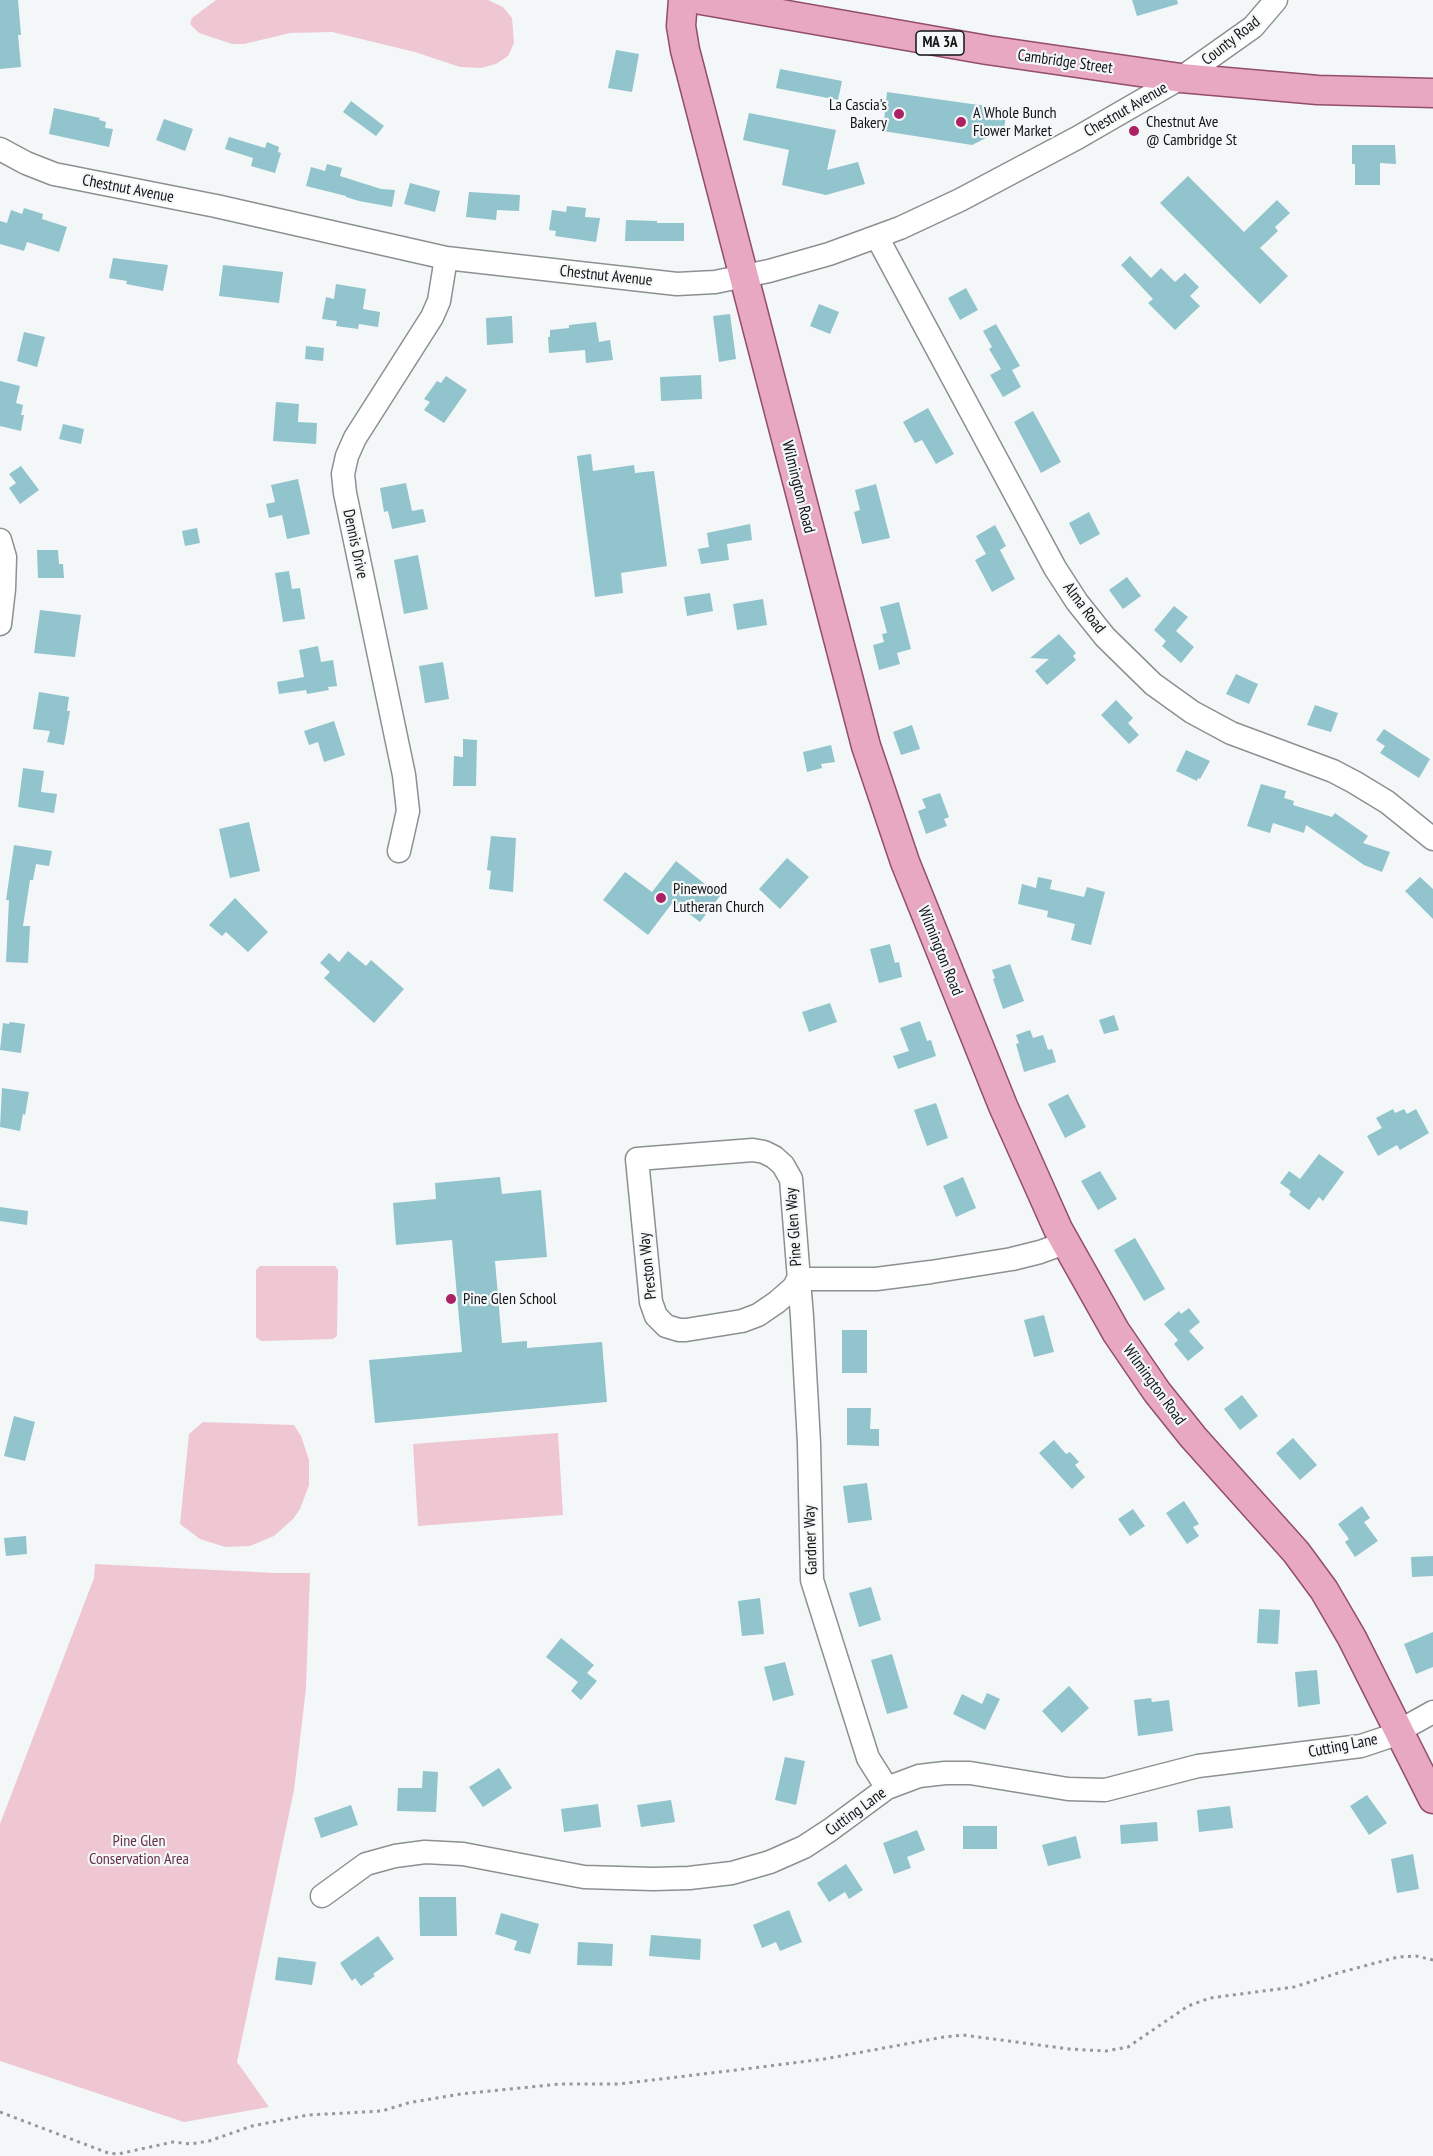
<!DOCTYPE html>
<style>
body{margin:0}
canvas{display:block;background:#f3f7f8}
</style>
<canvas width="1433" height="2156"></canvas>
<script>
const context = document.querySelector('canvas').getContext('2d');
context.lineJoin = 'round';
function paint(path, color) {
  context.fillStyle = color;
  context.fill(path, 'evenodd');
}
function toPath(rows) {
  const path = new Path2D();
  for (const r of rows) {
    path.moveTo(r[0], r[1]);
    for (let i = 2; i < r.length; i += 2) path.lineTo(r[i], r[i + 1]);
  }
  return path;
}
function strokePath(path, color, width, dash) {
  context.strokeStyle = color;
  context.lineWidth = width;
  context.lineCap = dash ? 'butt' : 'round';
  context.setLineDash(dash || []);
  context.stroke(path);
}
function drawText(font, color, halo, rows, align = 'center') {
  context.font = font + ' "PT Sans Narrow",sans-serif';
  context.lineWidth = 4.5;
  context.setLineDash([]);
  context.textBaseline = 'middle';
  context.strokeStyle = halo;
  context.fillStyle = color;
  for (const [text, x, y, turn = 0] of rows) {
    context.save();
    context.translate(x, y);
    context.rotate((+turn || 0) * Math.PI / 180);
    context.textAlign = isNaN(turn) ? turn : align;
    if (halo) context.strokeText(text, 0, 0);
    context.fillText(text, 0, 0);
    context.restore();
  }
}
const green = toPath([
 [216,0,488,0,503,7,512,18,514,43,508,56,496,64,481,68,460,67,415,52,332,32,290,33,244,44,232,44,199,33,190,24,192,18],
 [260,1266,335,1266,338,1270,337,1336,333,1339,261,1341,256,1337,256,1270],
 [203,1422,294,1425,301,1436,309,1460,309,1485,300,1509,293,1519,274,1536,250,1546,225,1547,200,1539,180,1524,189,1434],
 [558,1433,563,1515,418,1526,413,1444],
 [95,1564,276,1573,310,1573,306,1688,294,1790,237,2062,269,2107,184,2122,0,2061,0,1824,94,1578]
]);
const building = toPath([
 [0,0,18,0,21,35,18,35,21,67,0,69],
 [1132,0,1177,0,1178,4,1137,16],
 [616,50,639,54,632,92,608,88],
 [780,69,842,81,838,100,776,88],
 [887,92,1007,109,1004,129,972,145,883,131],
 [351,101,384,126,376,136,343,112],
 [54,108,100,118,99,120,106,122,105,128,113,129,109,147,49,134],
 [749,113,836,130,827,170,858,162,865,184,826,195,782,185,789,150,743,140],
 [164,119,193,129,185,151,156,140],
 [229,137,265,148,267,142,279,147,278,152,281,153,275,173,251,166,253,158,225,149],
 [1352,145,1395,145,1396,164,1380,163,1380,185,1355,185,1355,164,1352,164],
 [327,164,342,168,340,176,381,189,395,190,392,207,359,201,346,197,346,196,306,186,311,167,325,171],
 [1188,176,1244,232,1277,200,1290,213,1275,227,1278,231,1260,248,1288,276,1260,304,1160,203],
 [410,183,440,191,435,212,404,204],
 [469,192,520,195,519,211,497,210,496,220,466,217],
 [567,206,586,208,585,217,600,218,596,242,555,236,556,231,549,230,552,210,566,212],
 [24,208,43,214,42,219,67,227,59,252,27,242,24,251,0,244,0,221,7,223,11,210,22,214],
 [626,220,657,221,657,223,684,223,684,241,625,241],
 [1130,256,1151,278,1161,268,1175,282,1185,273,1199,287,1190,296,1200,306,1175,330,1148,303,1153,299,1121,265],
 [113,258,168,265,163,291,126,284,127,281,109,278],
 [223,265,283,272,279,303,219,296],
 [336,284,366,289,363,309,380,312,378,327,359,324,358,329,336,326,337,321,322,319,326,297,334,299],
 [966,288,978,310,960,320,948,298],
 [819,304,839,312,830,334,810,326],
 [730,314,736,359,719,362,713,316],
 [512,316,513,343,487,345,486,318],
 [596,322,599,342,610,340,613,360,586,363,585,350,549,353,548,337,550,337,550,330,569,328,569,325],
 [996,324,1020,366,1012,370,1021,387,1003,397,990,375,1001,369,989,349,992,347,983,331],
 [24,332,45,337,37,367,17,361],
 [306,346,324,348,323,361,305,359],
 [701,375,702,399,661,401,660,377],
 [446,376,467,390,444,423,424,410,430,402,424,399,437,381,441,383],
 [0,381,20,386,16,403,23,405,21,415,24,415,21,431,0,426],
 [276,402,299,404,298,422,317,423,316,444,273,441],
 [928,408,954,454,936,464,922,440,915,443,903,422],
 [1033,411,1061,462,1041,473,1014,422],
 [63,424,84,429,81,444,59,439],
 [591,454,593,471,634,465,635,473,654,471,667,566,621,573,623,593,595,597,577,456],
 [21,466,39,490,20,504,9,488,16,483,9,474],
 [298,479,310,534,287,539,282,515,269,518,266,504,275,502,271,485],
 [406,483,412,511,423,509,426,522,392,529,388,511,384,512,380,488],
 [876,484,890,538,862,544,854,512,860,510,855,490],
 [1089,512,1100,534,1080,545,1069,523],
 [750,524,752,540,727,544,729,560,701,564,698,549,709,547,707,533],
 [995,525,1006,546,1000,550,1015,579,992,592,975,560,986,554,976,536],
 [197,528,200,543,185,546,182,531],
 [37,550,58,550,59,564,63,564,64,578,38,578],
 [418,555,428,609,404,614,394,560],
 [289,571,292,589,300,588,305,619,283,622,275,573],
 [1127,577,1141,596,1123,609,1109,590],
 [710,593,713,611,687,616,684,597],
 [763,599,767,625,737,630,733,604],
 [899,602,911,649,897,653,900,664,879,670,873,645,884,642,882,634,887,633,880,607],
 [1174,606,1188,617,1176,631,1194,647,1181,663,1162,646,1166,641,1154,630],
 [40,610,81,615,75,657,34,653],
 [1059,634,1076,653,1073,656,1076,660,1047,685,1035,671,1049,659,1030,658],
 [318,646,321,662,333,660,337,686,328,687,329,690,307,694,306,690,279,694,277,682,304,677,299,650],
 [443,662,449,699,425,703,419,666],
 [1236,674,1258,684,1249,704,1226,694],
 [39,692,69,697,67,711,70,711,64,745,47,742,50,731,33,729],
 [1116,700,1133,718,1128,723,1139,735,1129,744,1101,715],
 [1315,705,1338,713,1331,732,1307,725],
 [334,721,345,755,324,762,318,742,309,745,304,731],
 [912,725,920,749,901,755,893,732],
 [1384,729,1430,759,1419,778,1380,753,1385,746,1376,740],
 [463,739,477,740,476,786,453,786,454,756,463,757],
 [831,745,835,762,821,764,822,768,807,772,803,752],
 [1186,750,1210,761,1200,779,1198,778,1197,781,1176,771],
 [23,768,44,771,41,792,57,794,54,813,18,807],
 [1261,784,1286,791,1284,798,1294,801,1293,805,1332,817,1335,813,1368,836,1363,843,1390,852,1382,872,1364,865,1306,825,1304,833,1273,823,1270,833,1247,826],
 [940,793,949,817,944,819,947,826,926,834,918,811,926,808,922,799],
 [249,822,260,871,230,878,219,829],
 [491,836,516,838,513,892,489,889,491,871,487,870],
 [14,845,52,851,49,866,36,864,33,880,30,880,23,926,30,926,28,963,6,962,9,900,6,900],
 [787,858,809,877,780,909,759,889],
 [676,861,720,896,700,922,673,902,648,935,603,900,625,872,652,892],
 [1038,877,1052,880,1050,889,1084,897,1087,887,1105,892,1091,945,1071,940,1075,924,1047,917,1048,911,1018,904,1022,884,1036,888],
 [1420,877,1433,889,1433,919,1405,891],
 [235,898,268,932,248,952,226,932,222,936,209,925],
 [890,944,895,963,899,962,902,977,879,983,870,949],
 [348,951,366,966,371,960,404,989,374,1023,324,978,330,972,320,963,329,953,339,962],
 [1010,964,1024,1001,1003,1009,993,979,995,978,992,970],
 [830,1003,837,1022,809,1032,802,1012],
 [1114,1015,1119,1030,1104,1034,1099,1020],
 [920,1021,927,1041,931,1040,936,1056,898,1069,893,1056,909,1051,900,1028],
 [10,1022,25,1024,21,1053,0,1050,3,1023,9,1024],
 [1030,1030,1033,1038,1043,1035,1048,1050,1052,1049,1056,1062,1024,1072,1016,1044,1019,1043,1016,1035],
 [2,1088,29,1092,25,1115,23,1114,20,1131,0,1127],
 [1068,1094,1086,1127,1065,1138,1048,1104],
 [936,1103,948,1138,927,1146,914,1110],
 [1393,1109,1395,1113,1404,1109,1407,1114,1416,1109,1429,1133,1400,1150,1397,1145,1378,1156,1367,1136,1382,1128,1376,1118],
 [1319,1154,1344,1172,1323,1201,1319,1197,1309,1210,1289,1195,1291,1191,1280,1183,1289,1171,1300,1179],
 [1100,1171,1117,1199,1098,1210,1081,1181],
 [500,1177,502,1194,541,1190,547,1257,495,1261,502,1343,527,1341,527,1348,602,1342,607,1402,375,1423,369,1360,462,1352,452,1240,396,1245,393,1203,436,1199,435,1183],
 [963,1177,976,1208,956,1217,943,1186],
 [0,1207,28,1211,27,1225,0,1221],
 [1135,1238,1165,1289,1144,1301,1114,1250],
 [1189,1308,1200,1322,1189,1331,1204,1348,1188,1361,1174,1344,1178,1340,1164,1324,1179,1311,1181,1314],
 [1044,1315,1054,1352,1034,1357,1024,1320],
 [842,1330,867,1330,867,1373,842,1373],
 [1242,1395,1258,1416,1240,1430,1224,1409],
 [847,1408,871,1408,870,1429,879,1429,879,1446,847,1445],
 [14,1416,35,1422,25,1461,4,1456],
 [1293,1438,1317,1465,1300,1480,1276,1453],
 [1054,1440,1066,1454,1070,1452,1079,1462,1075,1465,1085,1477,1072,1489,1039,1453],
 [867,1483,872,1520,848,1523,843,1486],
 [1184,1501,1199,1524,1193,1527,1199,1536,1187,1544,1166,1513],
 [1362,1506,1370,1518,1364,1522,1378,1541,1355,1557,1345,1542,1349,1539,1338,1524],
 [1133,1509,1145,1526,1130,1536,1118,1519],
 [26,1536,27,1554,6,1556,4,1538],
 [1433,1556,1433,1576,1412,1577,1411,1557],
 [871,1587,881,1620,859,1627,849,1593],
 [760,1598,764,1634,742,1636,738,1601],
 [1259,1609,1280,1610,1278,1644,1257,1643],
 [1433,1632,1433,1667,1416,1674,1404,1644],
 [561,1638,594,1665,587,1673,597,1681,581,1700,571,1691,578,1682,546,1657],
 [892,1654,908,1708,887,1714,871,1660],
 [785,1662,794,1695,773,1701,764,1667],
 [1317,1670,1320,1704,1298,1707,1295,1672],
 [1069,1686,1089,1708,1062,1733,1042,1711],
 [987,1693,1000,1699,985,1730,953,1714,962,1694,982,1704],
 [1151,1698,1152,1702,1169,1700,1173,1731,1138,1736,1134,1700],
 [785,1757,805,1761,796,1805,775,1800],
 [499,1768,512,1788,483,1807,469,1787],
 [423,1771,438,1772,436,1812,397,1811,398,1788,422,1788],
 [1367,1795,1387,1823,1369,1835,1350,1806],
 [671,1800,675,1822,641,1827,637,1805],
 [598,1804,601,1827,564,1832,561,1809],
 [351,1805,358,1825,321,1838,314,1818],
 [1230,1806,1233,1828,1199,1832,1197,1810],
 [1157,1822,1158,1841,1121,1844,1120,1825],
 [963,1826,997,1826,997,1849,963,1849],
 [917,1830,925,1850,907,1857,911,1868,894,1874,883,1843],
 [1076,1836,1081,1858,1048,1866,1042,1845],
 [1413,1854,1419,1889,1397,1893,1391,1859],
 [846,1864,863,1890,849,1899,845,1892,829,1902,817,1883],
 [419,1897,456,1897,457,1936,420,1936],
 [789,1910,802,1942,780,1951,776,1942,762,1948,753,1925],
 [501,1913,539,1924,530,1954,514,1950,517,1941,495,1934],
 [651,1935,701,1939,700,1960,649,1956],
 [378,1936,394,1959,373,1974,375,1976,361,1986,355,1978,352,1981,340,1963],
 [578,1942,613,1944,612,1966,577,1965],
 [278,1957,316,1962,312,1985,275,1980]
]);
const path = toPath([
 [0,2112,108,2153,118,2154,173,2142,191,2144,209,2141,252,2126,308,2115,382,2111,408,2103,461,2094,560,2084,619,2084,761,2067,824,2059,944,2037,963,2035,1069,2049,1106,2051,1128,2047,1188,2006,1210,1998,1294,1987,1338,1973,1398,1957,1416,1956,1433,1960]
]);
const minor = toPath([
 [0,149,26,163,54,174,216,206,446,258,677,284,715,282,769,271,829,254,900,228,960,200,1077,138,1181,78,1253,27,1276,0],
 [877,237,1055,568,1077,602,1105,637,1153,684,1192,712,1231,733,1333,771,1354,782,1387,802,1433,839],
 [0,540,5,557,4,589,0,624],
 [399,851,408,811,404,775,345,493,343,474,347,456,355,438,432,317,439,301,446,258],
 [798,1279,794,1287,777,1302,758,1315,742,1321,686,1330,679,1330,666,1326,656,1316,651,1302,637,1159,753,1150,764,1152,774,1157,783,1165,791,1179,802,1317,809,1443,812,1580,868,1758,887,1788],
 [798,1279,876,1279,931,1272,1012,1259,1040,1252,1065,1243],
 [322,1896,366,1864,395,1856,425,1852,463,1854,584,1877,653,1879,689,1878,732,1873,770,1862,804,1847,830,1830,887,1788,919,1776,945,1773,970,1773,1068,1789,1105,1790,1198,1766,1361,1746,1388,1737,1433,1712]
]);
const major = toPath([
 [683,0,681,26,685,50,866,746,905,862,1003,1106,1058,1229,1116,1332,1157,1392,1193,1437,1296,1552,1324,1590,1352,1638,1433,1799],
 [701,0,987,50,1181,78,1318,90,1433,93]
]);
const markers = [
 [899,114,6,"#ac2264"],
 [961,122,6,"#ac2264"],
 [1134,131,6,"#ac2264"],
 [661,898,6,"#ac2264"],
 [451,1299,6,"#ac2264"]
];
const shields = [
 [940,43,48]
];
const shieldNames = [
 ["MA 3A",940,43]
];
const streetNames = [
 ["County Road",1231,41,-38],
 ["Cambridge Street",1065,62,8],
 ["Chestnut Avenue",1126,110,-30],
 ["Chestnut Avenue",128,189,11],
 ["Chestnut Avenue",606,276,6],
 ["Wilmington Road",798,487,76],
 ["Dennis Drive",355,544,78],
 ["Alma Road",1084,608,53],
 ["Wilmington Road",940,951,68],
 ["Pine Glen Way",794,1227,-94],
 ["Preston Way",648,1266,-96],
 ["Wilmington Road",1154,1385,54],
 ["Gardner Way",811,1540,-92],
 ["Cutting Lane",1343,1746,-11],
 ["Cutting Lane",856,1812,-36]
];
const poiNames = [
 ["La Cascia's",887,105,"right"],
 ["Bakery",887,123,"right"],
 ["A Whole Bunch",973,113],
 ["Flower Market",973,131],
 ["Chestnut Ave",1146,122],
 ["@ Cambridge St",1146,140],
 ["Pinewood",673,889],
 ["Lutheran Church",673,907],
 ["Pine Glen School",463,1299]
];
const parkNames = [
 ["Pine Glen",139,1841],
 ["Conservation Area",139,1859]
];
paint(green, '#eec7d3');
paint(building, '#91c4cc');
strokePath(minor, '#8c9091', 25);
strokePath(major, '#934e69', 31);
strokePath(path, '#959899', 3, [3, 4.5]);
strokePath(minor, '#fff', 22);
strokePath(major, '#e8a8c1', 28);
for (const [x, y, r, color] of markers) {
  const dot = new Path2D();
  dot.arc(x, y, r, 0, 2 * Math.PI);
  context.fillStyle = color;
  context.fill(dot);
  strokePath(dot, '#f3f7f8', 2);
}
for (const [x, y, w] of shields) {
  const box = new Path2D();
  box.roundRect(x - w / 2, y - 12, w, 24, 4.5);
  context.fillStyle = '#f3f7f8';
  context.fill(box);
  strokePath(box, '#121414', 1.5);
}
drawText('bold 15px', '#121414', null, shieldNames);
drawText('16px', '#121414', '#f3f7f8', streetNames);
drawText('16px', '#121414', '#f3f7f8', poiNames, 'left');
drawText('16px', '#672f45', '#f3f7f8', parkNames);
</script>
